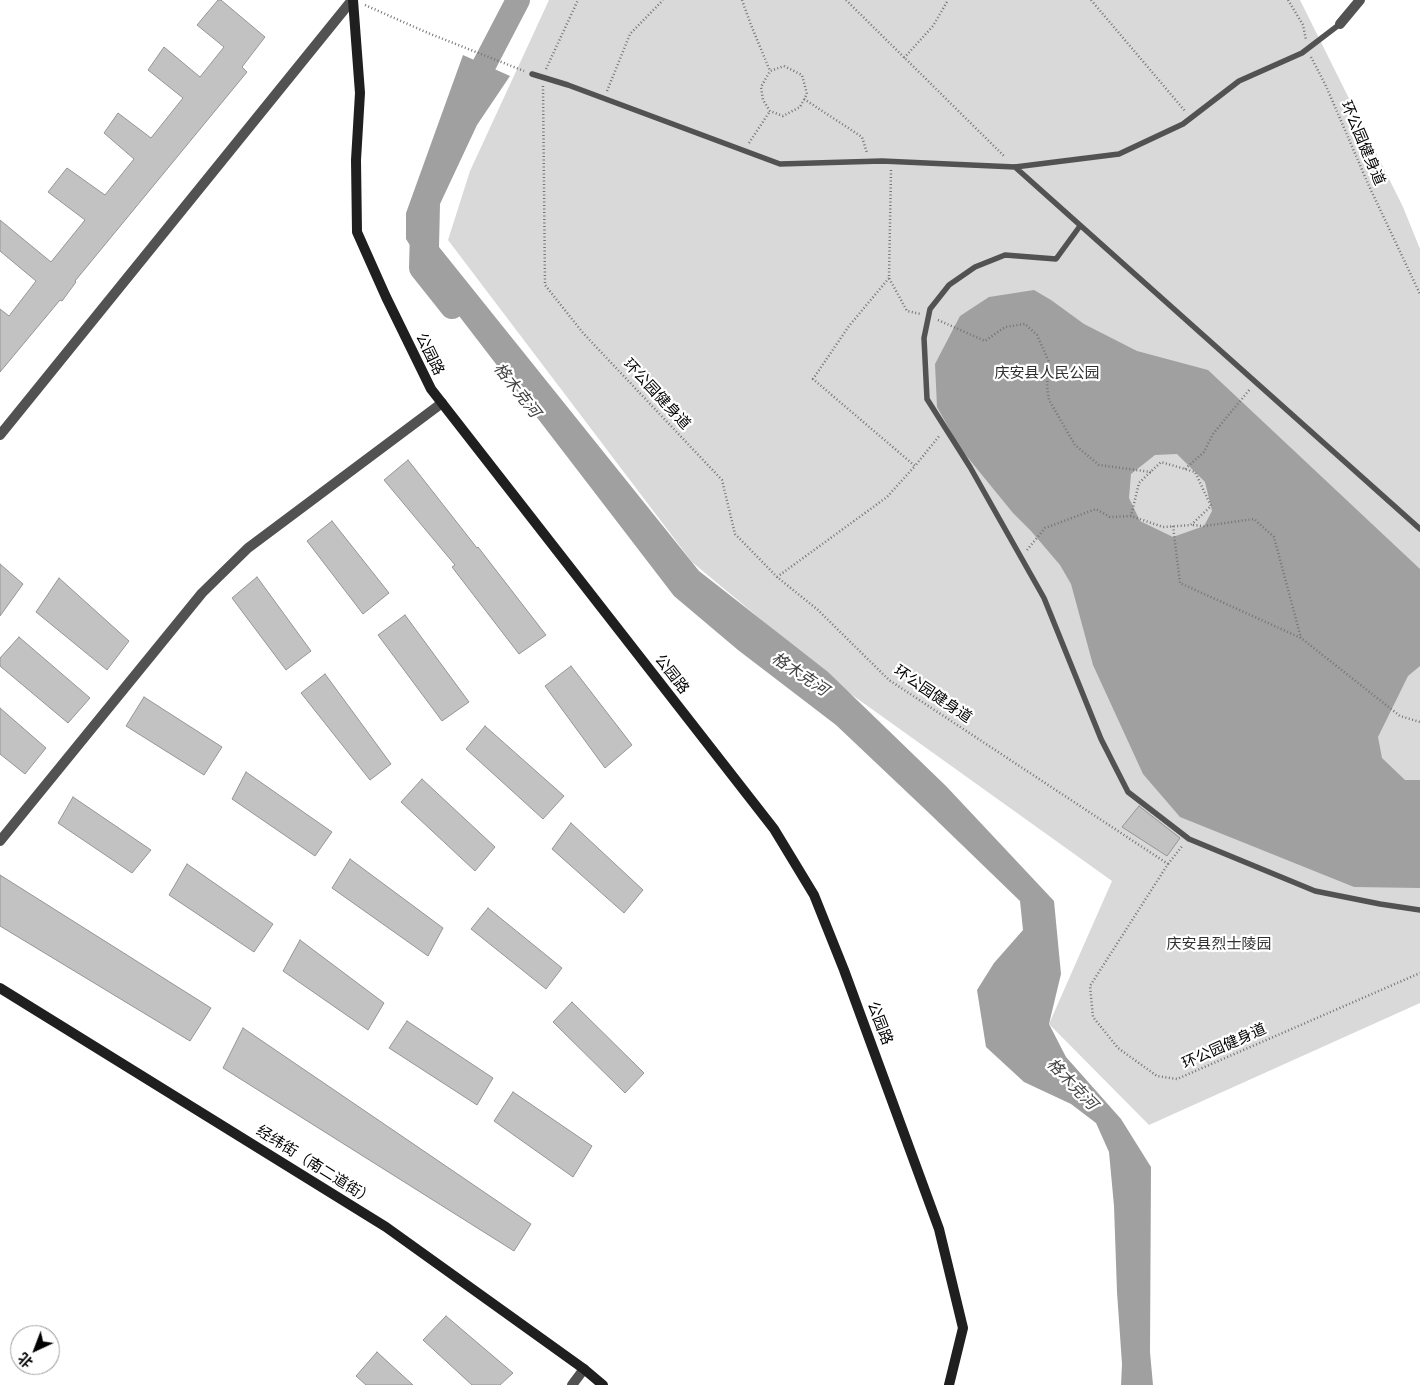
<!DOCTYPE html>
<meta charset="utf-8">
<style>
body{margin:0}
#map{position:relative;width:1420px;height:1385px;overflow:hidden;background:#fff;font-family:Lato,"Noto Sans SC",sans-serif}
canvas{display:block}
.north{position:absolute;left:10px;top:1325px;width:50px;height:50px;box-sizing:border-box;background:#fff;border:1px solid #999;border-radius:50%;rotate:223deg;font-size:14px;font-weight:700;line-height:20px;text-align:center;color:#000}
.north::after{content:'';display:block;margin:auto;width:18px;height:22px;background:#000;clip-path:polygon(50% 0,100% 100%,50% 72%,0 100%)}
</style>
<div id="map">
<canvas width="1420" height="1385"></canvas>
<div class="north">北</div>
</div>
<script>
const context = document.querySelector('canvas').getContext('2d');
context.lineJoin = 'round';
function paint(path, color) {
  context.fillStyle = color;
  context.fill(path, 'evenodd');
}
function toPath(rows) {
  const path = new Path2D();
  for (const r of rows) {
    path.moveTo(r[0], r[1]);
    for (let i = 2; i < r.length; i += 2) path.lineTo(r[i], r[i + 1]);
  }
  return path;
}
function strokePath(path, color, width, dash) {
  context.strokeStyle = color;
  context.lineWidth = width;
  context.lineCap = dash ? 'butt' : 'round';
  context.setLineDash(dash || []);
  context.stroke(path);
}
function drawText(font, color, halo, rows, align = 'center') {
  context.font = font + ' Lato,"Noto Sans SC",sans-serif';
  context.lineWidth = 4.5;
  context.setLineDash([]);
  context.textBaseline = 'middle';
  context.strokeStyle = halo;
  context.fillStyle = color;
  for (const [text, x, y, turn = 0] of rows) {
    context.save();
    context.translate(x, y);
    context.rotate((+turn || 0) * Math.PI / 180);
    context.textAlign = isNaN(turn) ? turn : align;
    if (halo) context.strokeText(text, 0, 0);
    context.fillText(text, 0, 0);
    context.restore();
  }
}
const green = toPath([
 [549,0,1300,0,1403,207,1420,249,1420,1003,1149,1125,1049,1024,1112,881,848,692,692,562,448,240,470,171]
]);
const water = toPath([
 [463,55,510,76,477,125,440,204,439,247,699,571,828,672,946,786,1054,901,1061,974,1049,1024,1066,1057,1121,1119,1151,1167,1150,1352,1153,1385,1121,1385,1122,1364,1117,1292,1114,1206,1109,1152,1096,1123,1071,1104,1024,1082,986,1047,977,990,994,963,1023,930,1020,901,930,814,836,725,738,650,674,596,433,282,406,239,406,213],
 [1034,290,1051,300,1084,324,1137,351,1208,370,1420,569,1420,666,1408,676,1378,737,1382,758,1405,780,1420,780,1420,888,1354,887,1180,817,1143,774,1093,665,1071,584,1060,565,1031,531,1013,513,960,448,937,407,935,364,960,316,989,297],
 [1177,454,1205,482,1212,511,1204,526,1173,537,1140,521,1129,498,1131,474,1155,455]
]);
const river = toPath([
 [469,94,518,0],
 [422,231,421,268,452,307]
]);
const building = toPath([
 [218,0,221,0,265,37,242,67,247,72,75,281,76,282,62,301,60,300,0,372,0,309,9,316,36,281,0,251,0,220,51,262,85,220,48,192,67,168,105,195,134,159,104,133,118,113,151,138,183,98,148,70,164,47,200,77,224,47,197,25,218,0],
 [408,460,477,548,478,547,546,635,519,654,452,567,455,565,384,480,408,460],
 [332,521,389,593,363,614,307,541,332,521],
 [0,564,23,584,0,616,0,564],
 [257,577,311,651,286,670,232,598,257,577],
 [59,578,129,641,107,670,36,612,59,578],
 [405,615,469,702,442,721,378,635,405,615],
 [19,637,90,698,68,723,0,666,0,658,19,637],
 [571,666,632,745,605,768,545,686,571,666],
 [325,674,391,764,370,780,301,693,325,674],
 [144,697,222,747,204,775,126,726,144,697],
 [0,708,46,748,25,774,0,754,0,708],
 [485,726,564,796,543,819,466,749,485,726],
 [246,772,332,832,315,856,232,799,246,772],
 [422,779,495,847,475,871,401,802,422,779],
 [73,797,151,850,132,873,58,823,73,797],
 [1139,806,1180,838,1167,856,1122,827,1139,806],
 [571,823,643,890,624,913,552,849,571,823],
 [350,859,443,928,428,956,332,888,350,859],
 [187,864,273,924,254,952,169,895,187,864],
 [0,875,211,1008,190,1041,0,926,0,875],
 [488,908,562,968,546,989,471,929,488,908],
 [300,940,384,1003,368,1030,283,971,300,940],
 [572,1002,644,1073,625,1093,553,1022,572,1002],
 [407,1021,493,1078,477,1105,389,1048,407,1021],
 [243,1028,531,1224,514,1251,223,1068,243,1028],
 [513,1092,592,1146,573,1177,494,1121,513,1092],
 [446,1316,513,1373,500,1385,472,1385,423,1340,446,1316],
 [377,1352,413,1385,366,1385,356,1376,377,1352]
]);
const path = toPath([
 [742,0,751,25,770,71],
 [846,0,1005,157],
 [1091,0,1185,111],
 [1288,0,1303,25,1306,40],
 [365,5,428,33,524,71],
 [1311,57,1326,86,1369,186,1420,294],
 [904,58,933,26,948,0],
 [784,66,802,75,807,94,800,107,783,116,770,111,763,100,761,87,770,71,784,66],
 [546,69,578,0],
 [543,86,545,285,583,333,722,480,735,534,777,577,818,610,889,680,1168,864,1090,986,1093,1017,1118,1048,1157,1076,1177,1079,1420,973],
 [607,91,630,34,663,0],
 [804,99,862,137,867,153],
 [749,143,770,111],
 [891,170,889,278,907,311,921,314],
 [889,278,849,326,813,379,915,466,940,435],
 [938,320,985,341,1005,327,1025,324,1037,335,1049,362,1047,386,1049,400,1075,445,1099,465,1151,472],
 [1185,469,1204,452,1213,434,1250,389],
 [1193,525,1204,526,1254,519,1274,537,1301,638],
 [1173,526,1180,583,1301,638,1400,716,1420,722],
 [1027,550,1045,528,1096,509,1110,517,1131,516,1163,527,1191,525,1211,506,1195,472,1161,462,1139,483,1131,516],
 [777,577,887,497,915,466],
 [1168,864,1183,845]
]);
const lane = toPath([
 [532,74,568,85,780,164,882,161,1015,167,1119,154,1183,124,1239,81,1302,53,1340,24],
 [1015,167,1420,529],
 [1080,226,1056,259,1005,255,975,267,949,285,930,309,924,338,927,399,970,467,1044,598,1101,739,1128,792,1189,839,1315,891,1380,904,1420,910]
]);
const street = toPath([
 [1340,24,1360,0],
 [0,435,352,0],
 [0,841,202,593,248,548,442,403],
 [572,1385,584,1369]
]);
const secondary = toPath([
 [353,0,360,93,356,160,357,232,386,297,431,389,774,829,814,895,844,970,939,1229,963,1328,949,1385],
 [0,988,386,1227,584,1369,603,1385]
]);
const streetNames = [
 ["环公园健身道",1363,143,67],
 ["公园路",430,354,64],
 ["环公园健身道",657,394,47],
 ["公园路",672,674,52],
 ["环公园健身道",933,694,34],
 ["公园路",880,1023,69],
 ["环公园健身道",1224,1046,-24],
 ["经纬街（南二道街）",315,1165,32]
];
const parkNames = [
 ["庆安县人民公园",1047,373],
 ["庆安县烈士陵园",1219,944]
];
const waterNames = [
 ["格木克河",517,390,52],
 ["格木克河",800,674,34],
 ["格木克河",1072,1084,46]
];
paint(green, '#d9d9d9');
paint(water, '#a0a0a0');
strokePath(river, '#a0a0a0', 24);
paint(building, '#c2c2c2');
strokePath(building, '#969696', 1);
strokePath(path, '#747474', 2.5, [1, 2.5]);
strokePath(lane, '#525252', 5.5);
strokePath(street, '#525252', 10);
strokePath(secondary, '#1f1f1f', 10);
drawText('15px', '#000', '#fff', streetNames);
drawText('15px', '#303030', '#fff', parkNames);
drawText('italic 16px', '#414141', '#fff', waterNames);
</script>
